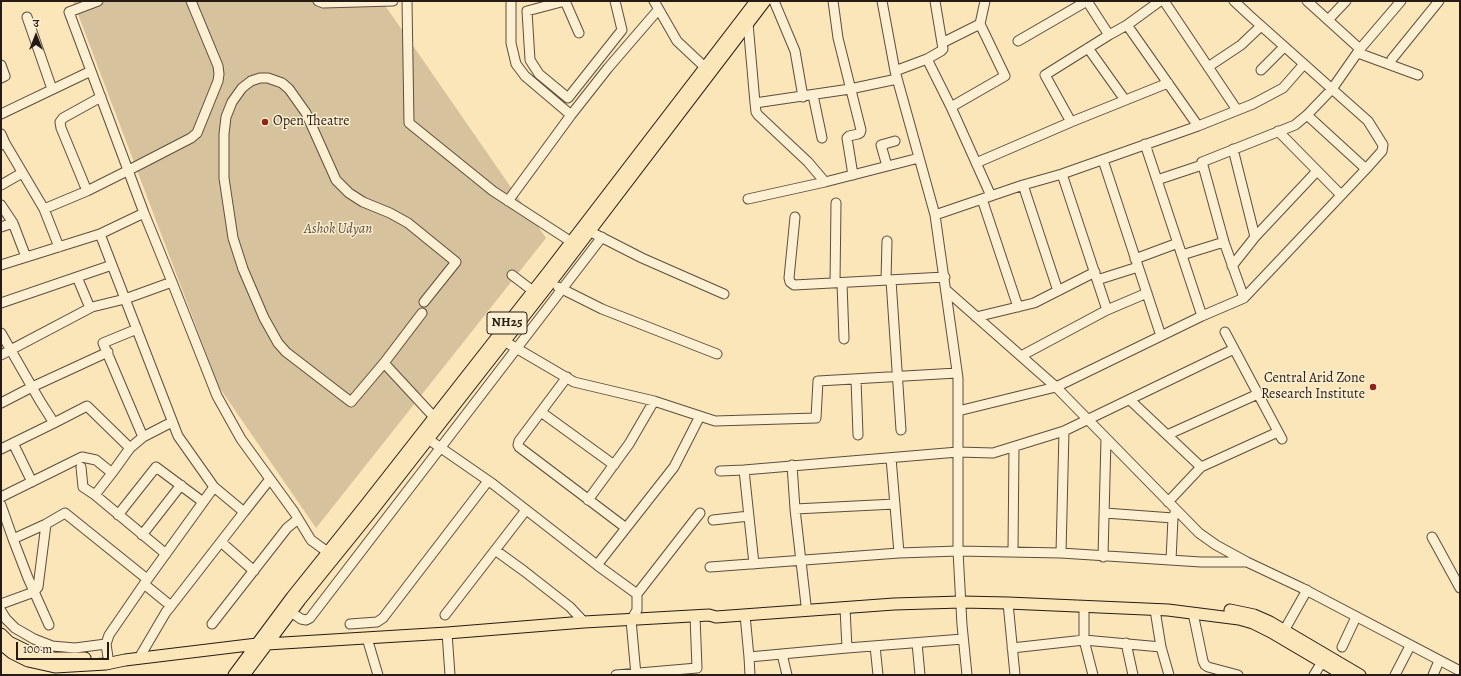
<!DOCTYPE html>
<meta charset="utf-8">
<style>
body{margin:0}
#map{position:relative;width:1461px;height:676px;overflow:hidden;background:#fae6b9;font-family:Alegreya,"Noto Serif Devanagari",serif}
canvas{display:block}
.frame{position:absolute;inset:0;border:2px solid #271b15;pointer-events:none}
.north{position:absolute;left:16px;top:16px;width:40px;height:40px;-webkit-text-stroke:3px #fcefd2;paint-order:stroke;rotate:0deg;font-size:11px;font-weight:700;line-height:16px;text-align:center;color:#271b15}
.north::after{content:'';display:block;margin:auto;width:14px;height:18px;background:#271b15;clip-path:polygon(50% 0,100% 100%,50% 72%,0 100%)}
.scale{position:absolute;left:16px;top:642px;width:93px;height:18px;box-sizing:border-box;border:2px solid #271b15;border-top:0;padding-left:5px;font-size:12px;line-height:14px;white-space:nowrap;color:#271b15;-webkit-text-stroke:3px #fcefd2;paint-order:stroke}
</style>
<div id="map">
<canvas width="1461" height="676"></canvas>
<div class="frame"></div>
<div class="north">उ</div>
<div class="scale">100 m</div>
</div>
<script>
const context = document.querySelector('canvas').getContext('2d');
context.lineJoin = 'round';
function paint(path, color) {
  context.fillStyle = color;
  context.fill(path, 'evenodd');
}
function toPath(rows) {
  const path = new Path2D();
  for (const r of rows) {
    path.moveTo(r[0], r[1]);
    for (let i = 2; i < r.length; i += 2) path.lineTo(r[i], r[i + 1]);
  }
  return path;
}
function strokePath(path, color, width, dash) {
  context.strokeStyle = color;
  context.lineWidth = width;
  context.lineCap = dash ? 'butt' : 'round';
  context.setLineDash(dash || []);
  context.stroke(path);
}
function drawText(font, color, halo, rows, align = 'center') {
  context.font = font + ' Alegreya,serif';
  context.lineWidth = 3;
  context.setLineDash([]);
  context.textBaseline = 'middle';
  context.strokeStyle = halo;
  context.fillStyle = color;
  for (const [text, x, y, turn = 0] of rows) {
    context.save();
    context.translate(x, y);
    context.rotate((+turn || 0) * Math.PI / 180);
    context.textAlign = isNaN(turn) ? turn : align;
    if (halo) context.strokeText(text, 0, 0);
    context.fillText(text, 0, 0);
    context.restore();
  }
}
const green = toPath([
 [73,1,382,1,546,238,316,528,219,387]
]);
const minor = toPath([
 [98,1,69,12,144,213,100,234,178,436,214,487,144,584,109,635,106,644,109,664],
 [318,1,323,3,393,1],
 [407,1,409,123,493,191,570,241],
 [511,1,511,43,516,64,525,76,571,115],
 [565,1,527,11,530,60,539,74,568,98,622,30,615,1],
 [565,1,579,33],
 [654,1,677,41,709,71],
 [774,1,795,51,803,97],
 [833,1,838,38,861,130,860,133,858,134,849,136,847,138,853,175],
 [882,1,895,71,935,215,958,378,958,551,962,625,967,675],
 [935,1,943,49,941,51,927,59,951,107,991,196],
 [1087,1,1109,35,1127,25],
 [1164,1,1237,110],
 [1234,1,1249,15,1304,64,1332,89,1368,121,1383,145,1382,151,1366,169,1244,298,1224,242,1202,162,1295,125,1307,115,1332,89,1360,49],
 [1307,1,1360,49,1401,1],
 [27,17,52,89],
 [1328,20,1346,1],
 [748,23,755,103],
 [1109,35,1045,75,1071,122,1168,83],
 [1018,41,1087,1],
 [942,43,980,24,985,1],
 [1088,48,1125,100],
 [1358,53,1418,75],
 [1392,59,1439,1],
 [1,65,5,76,1,78],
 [1208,67,1241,45,1261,26],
 [1261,70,1284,47],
 [895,71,927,59],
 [813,95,822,138],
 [951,107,1005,76,980,24],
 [1,114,91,71],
 [1307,115,1366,169],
 [1198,126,1253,104,1283,88,1304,64],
 [1278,131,1341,195],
 [1,134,5,143,1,145],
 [5,143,44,209,59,247],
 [1145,144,1202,316],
 [1233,149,1255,237,1317,171],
 [1103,160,1161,336],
 [976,163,1071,122],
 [887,166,881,145,895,141],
 [1062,174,1107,310,1147,293],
 [1157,180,1202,165],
 [825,182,808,162,758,115,756,112,755,103,850,89,897,79],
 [1,185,22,173],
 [1023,185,1058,291],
 [87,191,61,128,60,122,63,118,101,97],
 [748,199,825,182,919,158],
 [982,199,1018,307],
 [508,201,571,115,608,68,658,10],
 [1,205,13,223],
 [44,209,87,191,129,170,191,138,197,133,218,81,219,74,218,66,191,1],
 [935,215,1023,185,1062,174,1198,126,1127,25,1160,1],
 [795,217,789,278,790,282,794,285,945,277],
 [1,227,13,223,26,257],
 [589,231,642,258,724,294],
 [1182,255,1224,242],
 [1135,259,1178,243],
 [1,265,100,234],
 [1232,266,1255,237],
 [512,275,533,291],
 [77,277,90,308],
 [886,280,887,241],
 [891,280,901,430],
 [1097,280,1138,267],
 [172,282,217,396,241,439,294,512,311,540,333,556],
 [835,283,836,203],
 [842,283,844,339],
 [558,287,602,309,717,354],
 [946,290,1056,387],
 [1244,298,1202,316,1056,387,1199,533,1216,545,1247,562,1302,588,1460,671],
 [424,302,456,262,408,223,390,213,363,202,349,193,336,180,306,113,289,89,282,83,268,78,260,78,251,81,242,88,232,102,226,117,224,134,224,178,233,238,243,269,264,318,278,343,286,352,351,402,384,363,434,417],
 [1,303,112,265],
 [976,317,1034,303,1095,272],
 [137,329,103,343,143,437],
 [1225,332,1282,439],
 [1,333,40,401,54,423,1,449],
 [504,341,574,382,654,401,715,421,816,418,818,381,957,373],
 [1,355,92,307,125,299,172,282,144,213],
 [1021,356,1107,310],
 [384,363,422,313],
 [567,377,519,441,518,445,519,447,626,528],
 [856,379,858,435],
 [1130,400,1201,467,1278,432],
 [1,403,32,387,108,352],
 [958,411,1056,387],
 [541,412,614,465],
 [54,423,87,406,130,448],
 [1167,435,1258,394],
 [428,439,493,484,597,565,637,594,700,513],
 [13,443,32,482],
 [891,458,899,553],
 [792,465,795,509,806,605],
 [81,467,83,487,95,495,166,554],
 [720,471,744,470],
 [214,487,244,512,270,479],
 [95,495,112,473],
 [1,497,82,457,96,460,112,473,130,448,143,437,172,422],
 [588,500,629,444,654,401],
 [1168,502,1201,467],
 [1,505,13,539,46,524,65,513,147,579],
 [795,509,895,504],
 [1105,513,1173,518],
 [118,515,156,467,203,502],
 [713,520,749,516],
 [142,535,181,485],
 [1432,537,1460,588],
 [13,539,28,578,49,625],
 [221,542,254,571],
 [495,550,524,571,570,607,584,622],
 [1013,551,1014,447],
 [1061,553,1064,431],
 [1103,557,1106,438],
 [1171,560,1173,518,1175,513],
 [754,564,744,470,958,452,993,453,1064,431,1234,349],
 [597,565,674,467,700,416],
 [710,567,899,553,958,551,1061,553,1201,562,1245,562],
 [144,584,171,606,244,512],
 [1008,603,1015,675],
 [1,604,34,592,38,587,46,524],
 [1084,606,1084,640,1093,675],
 [845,608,847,648,963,639],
 [1155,610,1161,647,1169,675],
 [1,611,6,619,15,628,34,639,52,646,75,648,106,644],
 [291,612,301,619,306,620,310,618,602,237],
 [1193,613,1203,661,1205,665,1208,667,1238,675],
 [445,615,526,510],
 [745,615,749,657],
 [212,624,287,528,298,519],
 [350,624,377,622,383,618,488,481],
 [1285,629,1307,590],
 [447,633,450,675],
 [367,638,378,675],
 [917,643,920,675],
 [1126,643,1133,675],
 [875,646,878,675],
 [1342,647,1356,617],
 [1012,648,1084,640,1161,647],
 [782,654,787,675],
 [139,658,166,612,171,606],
 [616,675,697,668,695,616],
 [636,675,631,620,637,610,637,594],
 [750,675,749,657,847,648],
 [1314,675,1322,662],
 [1395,675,1410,646],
 [1433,675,1439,661]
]);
const major = toPath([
 [1230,610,1254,615,1270,622,1360,675],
 [1,634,9,642,36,655,48,658,85,658],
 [1,644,12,653,28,661,55,667,106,664,125,660,257,644],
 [267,644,447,633,584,622,709,615,716,617,894,604,961,602,1008,603,1168,610,1239,619,1253,623,1271,632,1344,675],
 [234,675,292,597,364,507,549,271,756,1],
 [244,675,300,600,372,511,557,274,765,1]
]);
const markers = [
 [265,122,4,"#8f2418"],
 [1373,387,4,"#8f2418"]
];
const shields = [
 [507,323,40]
];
const shieldNames = [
 ["NH25",507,323]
];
const poiNames = [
 ["Open Theatre",273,122],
 ["Central Arid Zone",1365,379,"right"],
 ["Research Institute",1365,395,"right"]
];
const parkNames = [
 ["Ashok Udyan",338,230]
];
paint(green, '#d6c39d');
strokePath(minor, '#5c4e3e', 11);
strokePath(major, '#271b15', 13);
strokePath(minor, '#fcefd2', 9);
strokePath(major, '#fae6b9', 11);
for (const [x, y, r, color] of markers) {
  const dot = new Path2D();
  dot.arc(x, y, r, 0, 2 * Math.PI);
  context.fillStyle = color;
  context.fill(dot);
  strokePath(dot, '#fcefd2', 1.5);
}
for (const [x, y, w] of shields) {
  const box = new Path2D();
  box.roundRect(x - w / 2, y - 11, w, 22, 3);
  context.fillStyle = '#fcefd2';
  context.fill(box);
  strokePath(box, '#271b15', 1);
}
drawText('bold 13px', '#271b15', null, shieldNames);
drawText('14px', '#271b15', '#fcefd2', poiNames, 'left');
drawText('italic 14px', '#5c4d3e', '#fcefd2', parkNames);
</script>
